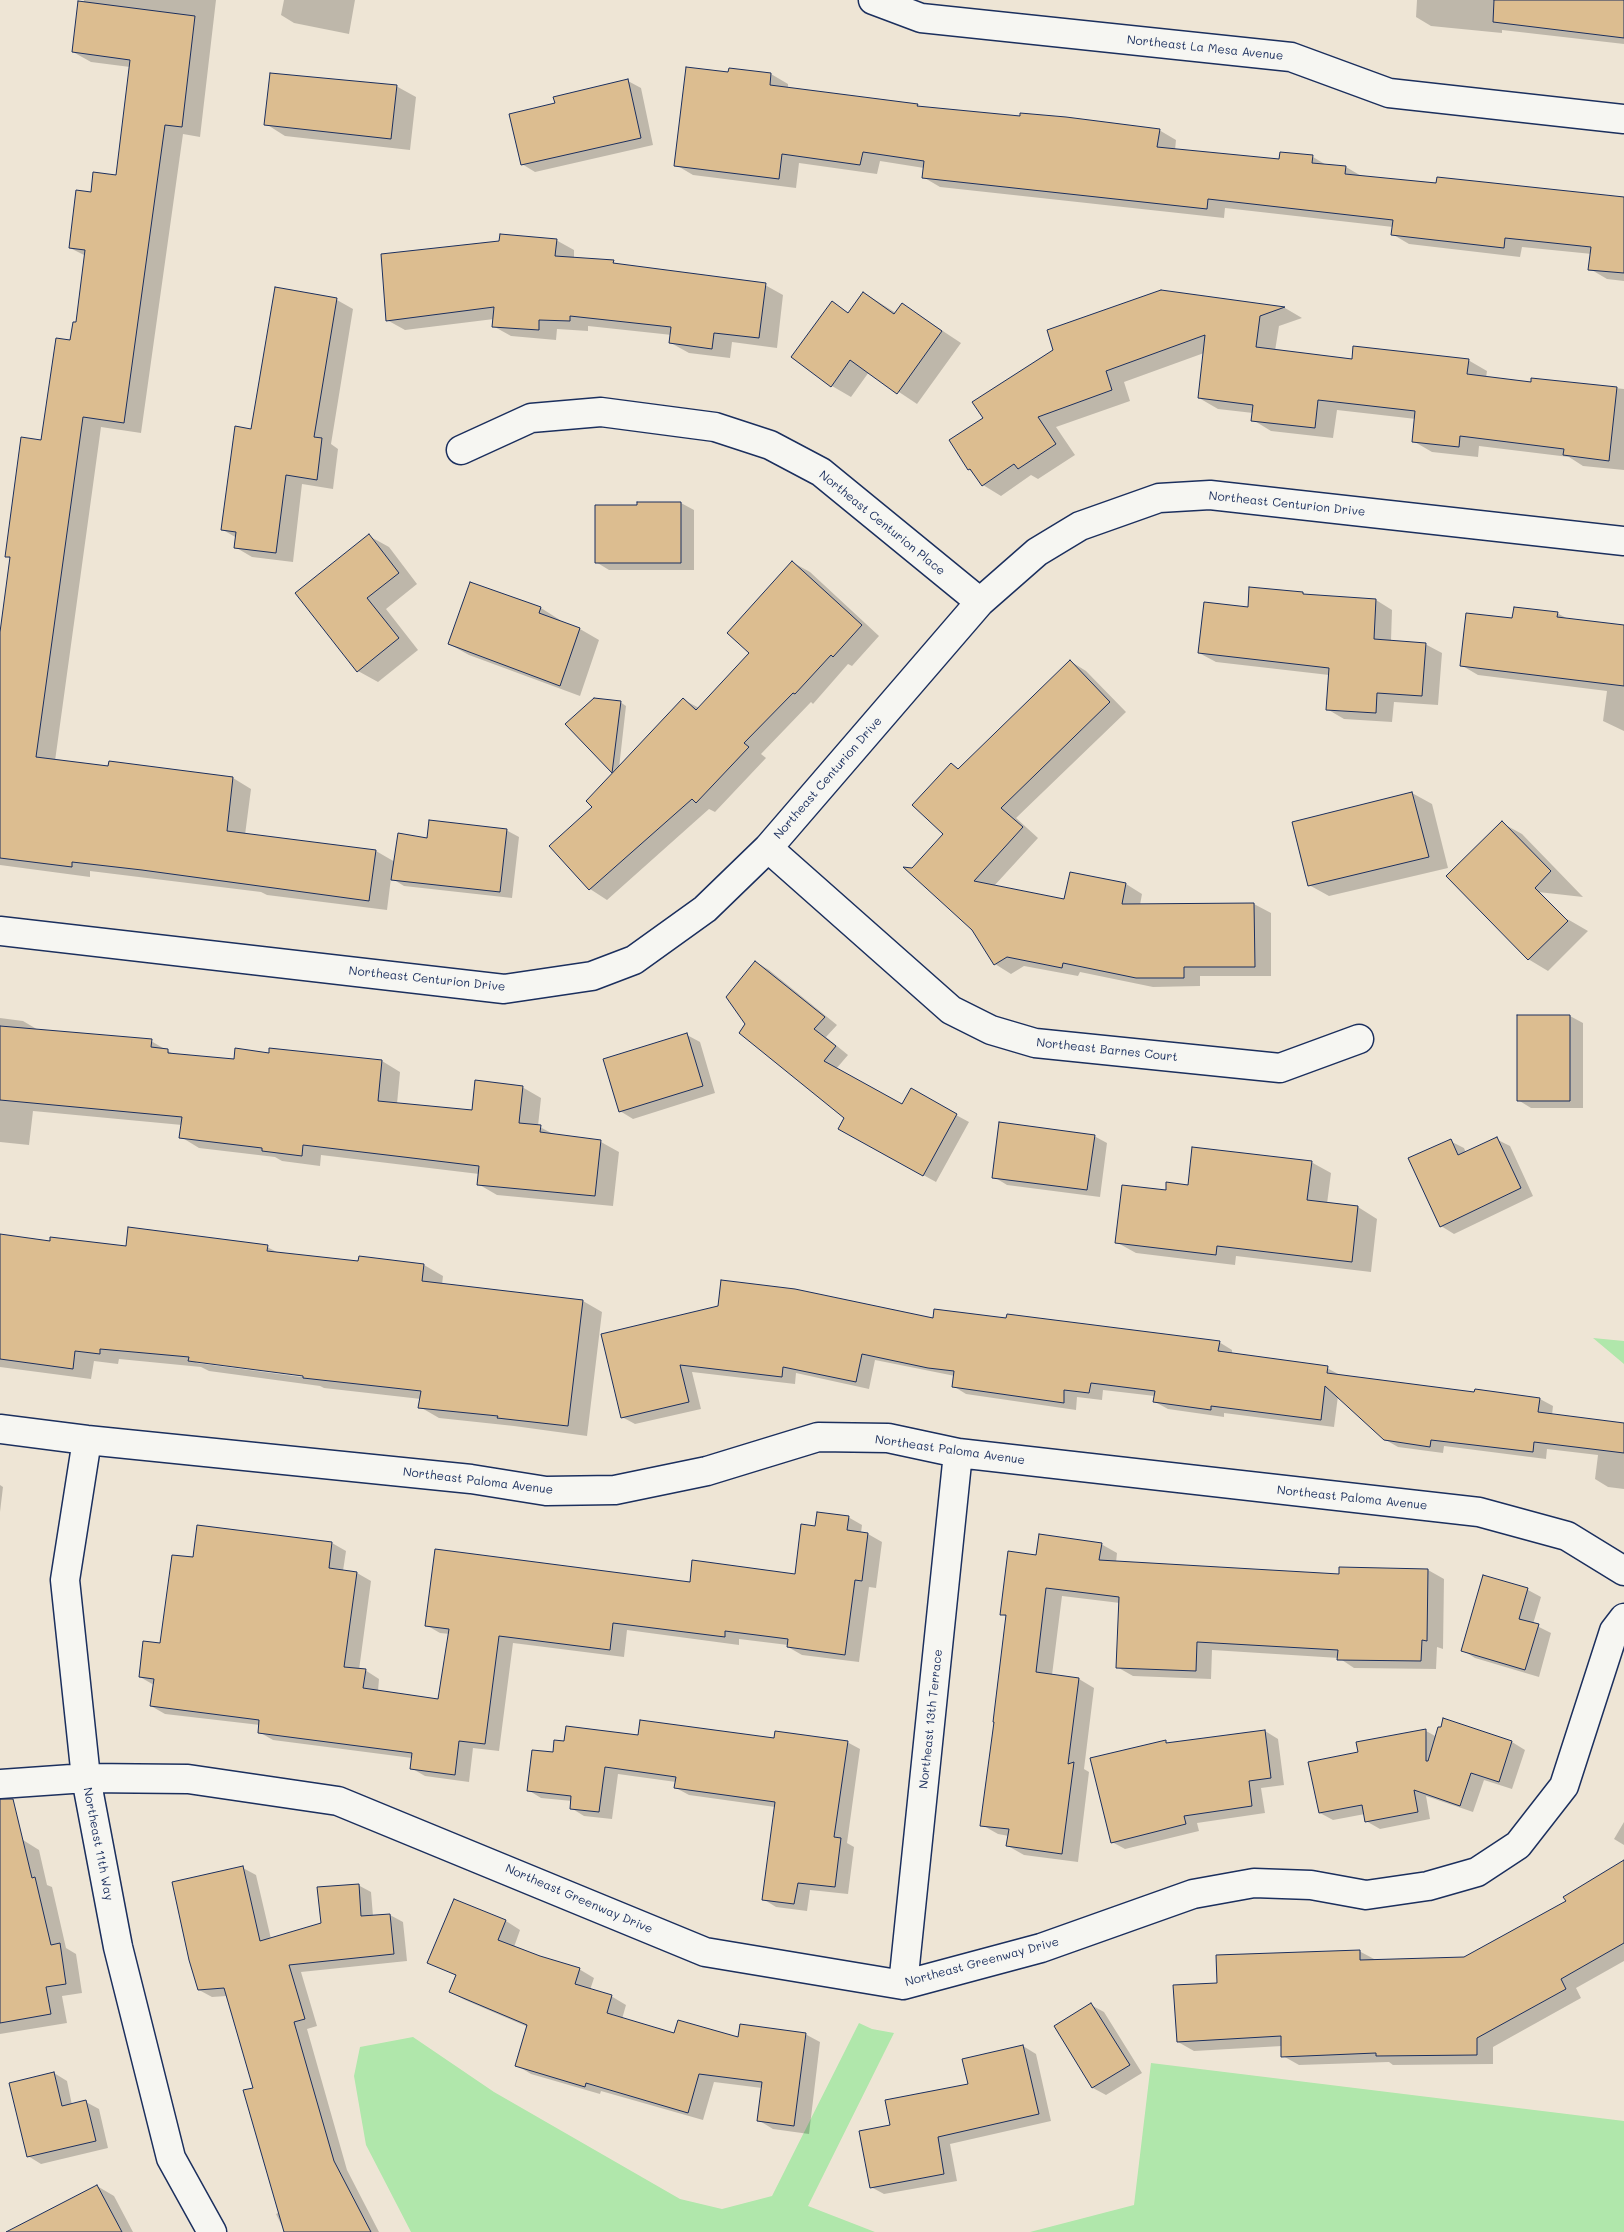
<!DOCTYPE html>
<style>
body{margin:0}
canvas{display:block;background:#eee5d5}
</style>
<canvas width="1624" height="2232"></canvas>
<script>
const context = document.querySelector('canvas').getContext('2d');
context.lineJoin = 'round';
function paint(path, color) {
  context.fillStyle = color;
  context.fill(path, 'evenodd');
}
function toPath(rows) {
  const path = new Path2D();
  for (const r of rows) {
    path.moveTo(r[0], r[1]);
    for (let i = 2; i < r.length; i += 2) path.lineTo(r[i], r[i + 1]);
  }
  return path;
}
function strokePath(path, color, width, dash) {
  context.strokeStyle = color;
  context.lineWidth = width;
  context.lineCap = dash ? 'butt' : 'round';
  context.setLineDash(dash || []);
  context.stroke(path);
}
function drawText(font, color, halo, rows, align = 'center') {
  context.font = font + ' Mali,sans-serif';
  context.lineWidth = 5;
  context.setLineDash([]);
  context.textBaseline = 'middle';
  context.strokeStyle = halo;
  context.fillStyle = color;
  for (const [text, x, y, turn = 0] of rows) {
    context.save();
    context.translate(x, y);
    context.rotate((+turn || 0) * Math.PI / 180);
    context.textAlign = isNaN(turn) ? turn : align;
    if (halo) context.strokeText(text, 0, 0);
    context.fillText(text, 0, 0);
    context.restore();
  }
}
const green = toPath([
 [1593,1338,1624,1341,1624,1364],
 [859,2023,872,2029,894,2033,808,2206,875,2232,411,2232,366,2145,354,2076,360,2047,413,2037,494,2092,680,2199,722,2209,772,2196],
 [1151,2063,1624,2121,1624,2232,1030,2232,1134,2205]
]);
const shadow = toPath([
 [84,0,216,0,200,137,183,134,141,433,101,427,55,761,109,768,110,762,233,778,251,789,245,835,376,851,395,862,429,839,506,830,519,837,512,898,404,886,391,878,387,910,267,895,261,892,90,871,90,877,0,865,0,641,11,559,6,556,77,323,86,256,70,248,92,193,117,176,130,67,91,62,73,52],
 [284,0,355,0,349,34,294,23,281,15],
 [1417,0,1624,0,1624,44,1502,30,1502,33,1431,26,1416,17],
 [730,69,771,74,788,84,788,88,917,105,922,108,1159,130,1176,140,1175,150,1280,160,1313,157,1328,166,1346,167,1363,177,1624,198,1624,281,1607,279,1590,269,1592,254,1522,247,1520,257,1409,244,1392,234,1393,227,1225,208,1224,218,940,187,923,177,924,168,880,161,877,174,799,163,796,188,693,175,676,165,729,73],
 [628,81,641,88,653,145,535,172,522,164,557,104],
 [396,86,416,97,410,150,285,136,266,124],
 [556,240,574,250,574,258,613,262,620,266,765,285,783,295,777,348,732,342,730,358,689,353,671,343,672,335,588,326,588,331,557,329,556,340,511,336,493,326,494,319,405,330,387,320],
 [1161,292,1285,308,1302,318,1279,326,1275,351,1353,360,1468,360,1487,371,1486,378,1532,384,1532,379,1624,389,1624,470,1583,466,1569,457,1479,446,1478,457,1432,452,1413,441,1416,419,1337,410,1333,438,1271,431,1253,420,1253,413,1218,409,1199,398,1204,353,1124,382,1130,401,1056,427,1075,455,1038,479,1031,475,1001,496,983,485,969,469,984,418],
 [864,293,896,313,902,304,961,343,917,404,869,372,851,397,832,386,832,303,849,313],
 [337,300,353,309,331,444,338,449,333,489,302,484,293,562,252,557,235,547,237,538,223,530,252,430],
 [681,503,694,510,694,570,609,570,596,562],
 [369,536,389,547,417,584,386,609,418,650,378,682,358,671],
 [792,562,810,572,879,636,852,666,848,664,813,704,811,702,761,754,766,758,715,812,709,809,607,900,590,889,594,807,614,773,567,724,620,702,626,706,619,768,684,700,699,708,751,653],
 [471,584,541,608,560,620,560,621,580,629,599,640,580,696,469,655,449,644],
 [1303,593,1307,596,1376,600,1392,610,1391,641,1425,644,1442,653,1438,705,1394,702,1392,722,1344,719,1327,709,1329,675,1216,662,1199,653,1249,608],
 [1557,613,1568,619,1624,626,1624,731,1603,721,1607,691,1478,675,1461,665,1514,620],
 [1070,661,1086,671,1126,712,1016,818,1038,838,994,886,1065,900,1126,884,1142,894,1140,905,1254,904,1271,913,1271,976,1200,976,1200,986,1153,987,1080,972,1078,976,1024,966,1011,974,995,964,973,929,912,870,945,834,951,764,959,769],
 [1412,793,1432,804,1448,868,1329,896,1309,885],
 [1502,823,1522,834,1583,897,1538,892,1534,910,1569,920,1588,931,1548,971,1528,959],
 [756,962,769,970,837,1025,826,1037,848,1055,836,1069,903,1105,956,1115,969,1122,936,1182,852,1136,845,1118,747,1024],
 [1570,1016,1583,1023,1583,1108,1531,1108,1518,1100],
 [0,1018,23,1021,40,1031,151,1041,175,1055,235,1061,270,1054,382,1061,400,1072,397,1104,473,1111,522,1087,541,1098,538,1126,557,1136,601,1142,619,1152,613,1206,497,1195,478,1184,479,1174,321,1155,320,1166,282,1161,275,1157,199,1148,181,1137,182,1125,33,1111,29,1145,0,1142],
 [687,1035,700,1042,715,1093,633,1119,620,1111],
 [1094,1136,1107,1143,1100,1197,1007,1185,994,1177],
 [1496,1139,1510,1146,1533,1196,1454,1234,1441,1226,1450,1141,1464,1148,1466,1153],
 [1311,1162,1331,1173,1327,1204,1358,1207,1377,1219,1371,1272,1236,1256,1235,1265,1136,1253,1116,1242,1189,1186],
 [0,1236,51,1242,127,1247,267,1247,279,1253,359,1263,424,1265,443,1276,442,1285,583,1301,602,1312,587,1436,514,1426,439,1418,420,1407,421,1399,324,1388,320,1386,209,1371,201,1367,119,1359,118,1364,94,1361,91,1379,0,1367],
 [194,1360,310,1375,309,1378,197,1363],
 [934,1320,1219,1342,1232,1350,1232,1355,1327,1368,1340,1375,1476,1394,1540,1399,1553,1406,1552,1415,1624,1424,1624,1489,1608,1487,1595,1479,1598,1455,1547,1449,1546,1459,1444,1446,1443,1453,1398,1447,1384,1439,1338,1396,1334,1427,1224,1413,1224,1417,1168,1409,1155,1402,1155,1396,1103,1390,1102,1400,1077,1397,1076,1410,966,1394,953,1386,955,1376,875,1360,869,1389,796,1373,795,1384,692,1372,701,1409,635,1424,622,1417,603,1335],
 [0,1485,3,1487,0,1512],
 [848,1517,862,1525,861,1533,868,1534,882,1542,876,1588,869,1587,859,1662,802,1655,788,1647,788,1645,739,1639,739,1645,627,1630,624,1657,513,1643,499,1751,473,1748,469,1782,425,1776,411,1768,412,1758,273,1740,259,1732,260,1725,165,1714,151,1706,154,1685,140,1677,161,1644,194,1559,332,1543,346,1551,343,1571,357,1573,371,1581,359,1670,365,1670,379,1679,378,1691,439,1700,450,1634,440,1633,426,1625,691,1583,796,1575,817,1527],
 [1101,1544,1117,1553,1116,1563,1340,1576,1428,1570,1444,1579,1443,1649,1437,1647,1436,1669,1354,1668,1339,1658,1212,1650,1211,1679,1133,1676,1117,1667,1120,1603,1062,1596,1052,1675,1079,1679,1094,1688,1084,1769,1089,1772,1078,1862,1024,1855,1008,1846,1009,1836,998,1834,982,1825,1007,1617,1001,1614,1037,1556],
 [1484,1577,1528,1590,1541,1597,1533,1624,1551,1633,1539,1677,1475,1658,1462,1650],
 [1265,1731,1278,1739,1284,1785,1261,1788,1265,1813,1197,1823,1199,1831,1125,1849,1112,1842,1165,1742,1169,1744],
 [1426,1731,1437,1737,1512,1742,1525,1750,1512,1789,1484,1780,1473,1812,1426,1796,1430,1819,1380,1829,1366,1821,1365,1814,1333,1820,1320,1813,1359,1753],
 [639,1737,847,1742,860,1749,847,1843,854,1847,848,1894,810,1890,807,1911,776,1907,763,1899,775,1807,689,1795,676,1788,676,1782,618,1774,612,1819,584,1816,571,1808,572,1801,541,1798,528,1790,554,1754,565,1742],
 [1624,1822,1624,1845,1614,1839],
 [23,1840,39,1850,47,1885,52,1887,66,1948,76,1954,82,1993,62,1996,67,2023,0,2034,0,1846],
 [1624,1862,1624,1961,1576,1988,1581,1998,1493,2047,1493,2064,1393,2065,1389,2062,1299,2065,1283,2056,1282,2046,1194,2051,1178,2042,1219,1984,1359,1951,1376,1960,1464,1958,1567,1902],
 [243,1868,256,1875,271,1939,322,1924,358,1885,371,1892,373,1916,390,1915,403,1922,407,1961,301,1972,317,2026,307,2029,347,2170,379,2232,285,2232,276,2214,280,2212,255,2089,227,1996,212,1997,199,1990],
 [454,1900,506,1921,520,1930,514,1947,540,1958,579,1969,594,1978,590,1990,611,1996,626,2005,622,2019,675,2034,739,2039,805,2034,820,2042,809,2134,773,2129,758,2120,762,2088,714,2082,703,2120,601,2091,600,2094,531,2074,516,2065,528,2027,465,2000,450,1992,457,1976,429,1962],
 [1091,2005,1104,2012,1142,2073,1106,2095,1093,2088],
 [1023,2046,1036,2054,1051,2121,950,2144,957,2181,884,2194,871,2187,969,2085],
 [54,2073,67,2081,72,2105,86,2102,99,2109,108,2148,41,2164,28,2156],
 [97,2186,114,2196,133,2232,51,2232]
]);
const building = toPath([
 [1494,0,1624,0,1624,38,1493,22,1494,0],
 [78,1,195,16,182,127,165,125,124,423,83,417,36,757,108,766,109,761,233,777,227,831,376,850,369,901,142,870,72,862,72,867,0,858,0,632,10,557,5,557,21,437,41,440,56,338,70,340,73,322,76,322,85,250,69,248,76,190,91,192,93,172,116,175,130,60,72,52,78,1],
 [686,67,728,72,729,68,771,73,770,85,918,104,917,106,1020,116,1020,113,1066,117,1160,129,1157,147,1279,159,1280,152,1313,155,1312,163,1346,166,1345,174,1436,183,1437,177,1624,197,1624,273,1588,270,1591,247,1505,238,1504,248,1391,235,1393,220,1208,199,1207,209,922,178,924,161,863,152,860,165,782,154,779,179,674,166,686,67],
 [270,73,397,85,391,139,264,125,270,73],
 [628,79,641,138,521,165,509,114,555,103,553,97,628,79],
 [500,234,557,239,555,256,614,260,613,263,766,283,759,338,714,333,712,349,669,343,671,327,570,316,570,321,539,320,539,330,492,327,494,307,386,321,381,254,499,241,500,234],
 [275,287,337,298,314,437,322,438,317,480,286,475,276,553,234,548,236,532,221,530,235,426,251,429,275,287],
 [1161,290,1285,307,1260,316,1256,347,1352,359,1353,346,1469,359,1467,374,1531,382,1531,378,1617,387,1609,461,1563,455,1564,449,1460,436,1459,447,1412,442,1415,411,1318,400,1315,428,1251,421,1253,405,1198,398,1205,335,1106,371,1112,390,1038,417,1056,444,1018,469,1014,464,982,486,970,469,968,470,949,440,983,418,972,402,1053,350,1047,330,1161,290],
 [863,292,894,314,902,303,942,331,897,394,850,360,831,387,791,357,832,301,848,313,863,292],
 [637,502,681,502,681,563,595,563,595,505,637,505,637,502],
 [369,534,399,573,367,598,399,638,357,672,295,593,369,534],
 [792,561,862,625,833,657,831,655,795,694,793,693,744,743,749,747,696,803,692,799,589,890,549,846,592,807,586,801,683,698,696,710,749,653,727,633,792,561],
 [470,582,541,607,539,613,580,628,560,686,448,644,470,582],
 [1249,587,1303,592,1303,594,1376,599,1374,639,1426,643,1422,696,1377,693,1376,713,1326,710,1329,668,1198,653,1204,602,1248,607,1249,587],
 [1514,607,1558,612,1557,617,1624,625,1624,686,1460,666,1466,613,1512,618,1514,607],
 [1070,660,1110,702,1001,808,1023,827,974,881,1064,899,1070,872,1126,883,1122,904,1254,903,1255,967,1184,967,1184,978,1136,978,1063,963,1062,968,1007,957,994,965,972,930,903,867,912,868,943,834,912,805,951,763,958,769,1070,660],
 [594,698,621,701,612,773,565,724,594,698],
 [1412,792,1429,857,1308,886,1292,822,1412,792],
 [429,820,507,829,500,892,391,880,398,833,427,838,429,820],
 [1502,821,1551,871,1535,888,1568,921,1528,960,1446,876,1502,821],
 [755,961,825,1017,814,1029,836,1046,824,1061,902,1104,911,1088,957,1114,923,1176,838,1129,844,1118,739,1033,745,1024,726,997,755,961],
 [1517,1015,1570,1015,1570,1101,1517,1101,1517,1015],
 [0,1026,152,1039,151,1047,168,1049,168,1053,234,1059,235,1048,269,1053,269,1048,382,1060,378,1101,472,1110,475,1080,523,1086,519,1123,541,1125,540,1132,601,1140,595,1196,477,1185,479,1166,303,1145,302,1156,262,1151,262,1148,179,1138,182,1117,0,1100,0,1026],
 [687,1033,703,1086,619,1112,603,1059,687,1033],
 [999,1122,1095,1135,1087,1190,992,1178,999,1122],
 [1497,1137,1521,1188,1440,1227,1408,1158,1451,1139,1458,1155,1497,1137],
 [1192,1147,1312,1161,1307,1200,1358,1206,1352,1262,1217,1246,1216,1255,1115,1243,1122,1185,1166,1190,1166,1182,1188,1185,1192,1147],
 [128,1227,268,1245,267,1251,358,1261,359,1256,424,1264,422,1281,583,1300,568,1426,497,1418,498,1416,418,1408,421,1391,303,1378,303,1376,188,1361,189,1357,100,1349,100,1354,75,1351,73,1369,0,1359,0,1234,50,1241,50,1237,126,1246,128,1227],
 [721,1280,795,1289,933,1318,934,1309,1006,1318,1007,1314,1220,1341,1218,1351,1328,1366,1327,1373,1474,1392,1475,1389,1540,1398,1538,1412,1624,1423,1624,1453,1534,1442,1533,1452,1431,1440,1430,1447,1384,1440,1325,1386,1321,1420,1211,1406,1211,1410,1153,1402,1155,1391,1091,1383,1089,1393,1064,1390,1064,1403,952,1387,954,1371,928,1368,862,1354,856,1382,783,1367,782,1377,680,1365,689,1402,621,1418,601,1334,718,1306,721,1280],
 [817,1512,849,1516,847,1530,868,1533,862,1581,855,1580,845,1655,787,1647,788,1639,725,1631,725,1637,613,1623,610,1650,499,1636,485,1744,459,1741,455,1775,410,1769,412,1753,258,1733,259,1720,150,1706,154,1679,139,1677,143,1641,160,1643,172,1555,193,1557,197,1525,332,1542,329,1568,357,1572,344,1667,366,1669,363,1688,438,1699,449,1629,425,1626,435,1549,690,1582,692,1560,795,1574,801,1524,815,1526,817,1512],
 [1039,1534,1102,1543,1099,1560,1339,1574,1339,1567,1428,1569,1427,1641,1422,1640,1421,1661,1337,1660,1338,1650,1197,1642,1196,1671,1116,1668,1119,1597,1046,1588,1036,1672,1079,1678,1068,1764,1074,1762,1062,1854,1006,1846,1009,1829,980,1826,994,1722,993,1722,1006,1615,1000,1615,1008,1551,1036,1555,1039,1534],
 [1483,1575,1528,1588,1519,1619,1539,1624,1525,1670,1461,1651,1483,1575],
 [1443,1718,1512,1741,1499,1782,1471,1773,1460,1806,1414,1790,1418,1812,1365,1822,1362,1805,1319,1813,1308,1762,1358,1752,1356,1742,1426,1729,1426,1761,1428,1761,1438,1727,1441,1727,1443,1718],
 [640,1720,774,1738,775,1731,848,1741,834,1837,841,1838,835,1887,798,1883,794,1904,762,1900,775,1802,674,1788,676,1777,605,1767,599,1812,570,1809,571,1796,527,1791,532,1750,553,1752,554,1740,564,1741,566,1726,638,1735,640,1720],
 [1265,1730,1271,1778,1249,1781,1252,1806,1184,1816,1186,1824,1111,1843,1090,1758,1166,1740,1166,1743,1265,1730],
 [0,1799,13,1799,32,1878,35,1877,51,1945,60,1943,66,1984,46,1987,51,2014,0,2023,0,1799],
 [1624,1860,1624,1943,1561,1979,1566,1989,1477,2038,1477,2055,1376,2056,1376,2053,1281,2057,1281,2036,1177,2042,1173,1985,1217,1983,1216,1955,1360,1950,1360,1960,1464,1957,1566,1901,1563,1897,1624,1860],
 [243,1866,260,1941,321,1923,317,1887,359,1884,361,1916,390,1914,394,1954,289,1965,305,2019,294,2022,334,2161,371,2232,284,2232,243,2090,253,2088,224,1988,198,1990,189,1960,172,1882,243,1866],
 [454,1899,506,1920,498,1940,540,1956,580,1968,575,1984,612,1995,607,2013,674,2033,678,2020,738,2037,740,2024,806,2033,794,2126,757,2121,762,2082,699,2074,688,2113,586,2083,585,2087,515,2066,527,2025,449,1992,456,1975,427,1963,454,1899],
 [1091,2003,1130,2065,1092,2088,1054,2026,1091,2003],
 [1023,2045,1039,2114,938,2137,944,2174,870,2188,859,2131,890,2125,885,2100,968,2084,962,2059,1023,2045],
 [54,2072,62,2106,86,2100,96,2141,27,2157,9,2083,54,2072],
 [97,2185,122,2232,6,2232,97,2185]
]);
const street = toPath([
 [873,0,921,18,1291,57,1389,93,1624,119],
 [461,450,531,418,601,412,715,427,770,445,821,472,980,602],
 [768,848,951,1010,991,1030,1035,1043,1280,1068,1359,1039],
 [0,931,504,989,592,976,634,960,705,909,768,848,980,602,1037,552,1080,526,1159,498,1210,495,1624,541],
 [0,1429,87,1440,471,1479,546,1491,615,1490,707,1471,818,1437,888,1438,958,1453,1479,1512,1567,1536,1624,1571],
 [87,1440,65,1580,86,1778,118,1947,171,2158,212,2232],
 [0,1784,86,1778,188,1779,338,1801,705,1952,903,1985,1041,1948,1193,1894,1254,1883,1311,1885,1366,1895,1428,1886,1477,1872,1518,1845,1564,1786,1614,1631,1624,1618],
 [903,1985,958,1453]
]);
const streetNames = [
 ["Northeast La Mesa Avenue",1205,48,6],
 ["Northeast Centurion Drive",1287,504,6],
 ["Northeast Centurion Place",882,523,39],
 ["Northeast Centurion Drive",828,778,-49],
 ["Northeast Centurion Drive",427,979,6],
 ["Northeast Barnes Court",1107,1050,6],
 ["Northeast Paloma Avenue",950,1450,8],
 ["Northeast Paloma Avenue",478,1481,7],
 ["Northeast Paloma Avenue",1352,1498,6],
 ["Northeast 13th Terrace",931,1719,-84],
 ["Northeast 11th Way",98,1844,79],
 ["Northeast Greenway Drive",579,1899,23],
 ["Northeast Greenway Drive",982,1962,-15]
];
paint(green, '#b0e7ab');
paint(shadow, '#0003');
paint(building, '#dcbd90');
strokePath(building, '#1b2f5e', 1);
strokePath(street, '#1b2f5e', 31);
strokePath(street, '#f6f6f2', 28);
drawText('12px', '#1b2f5e', '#f6f6f2', streetNames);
</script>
